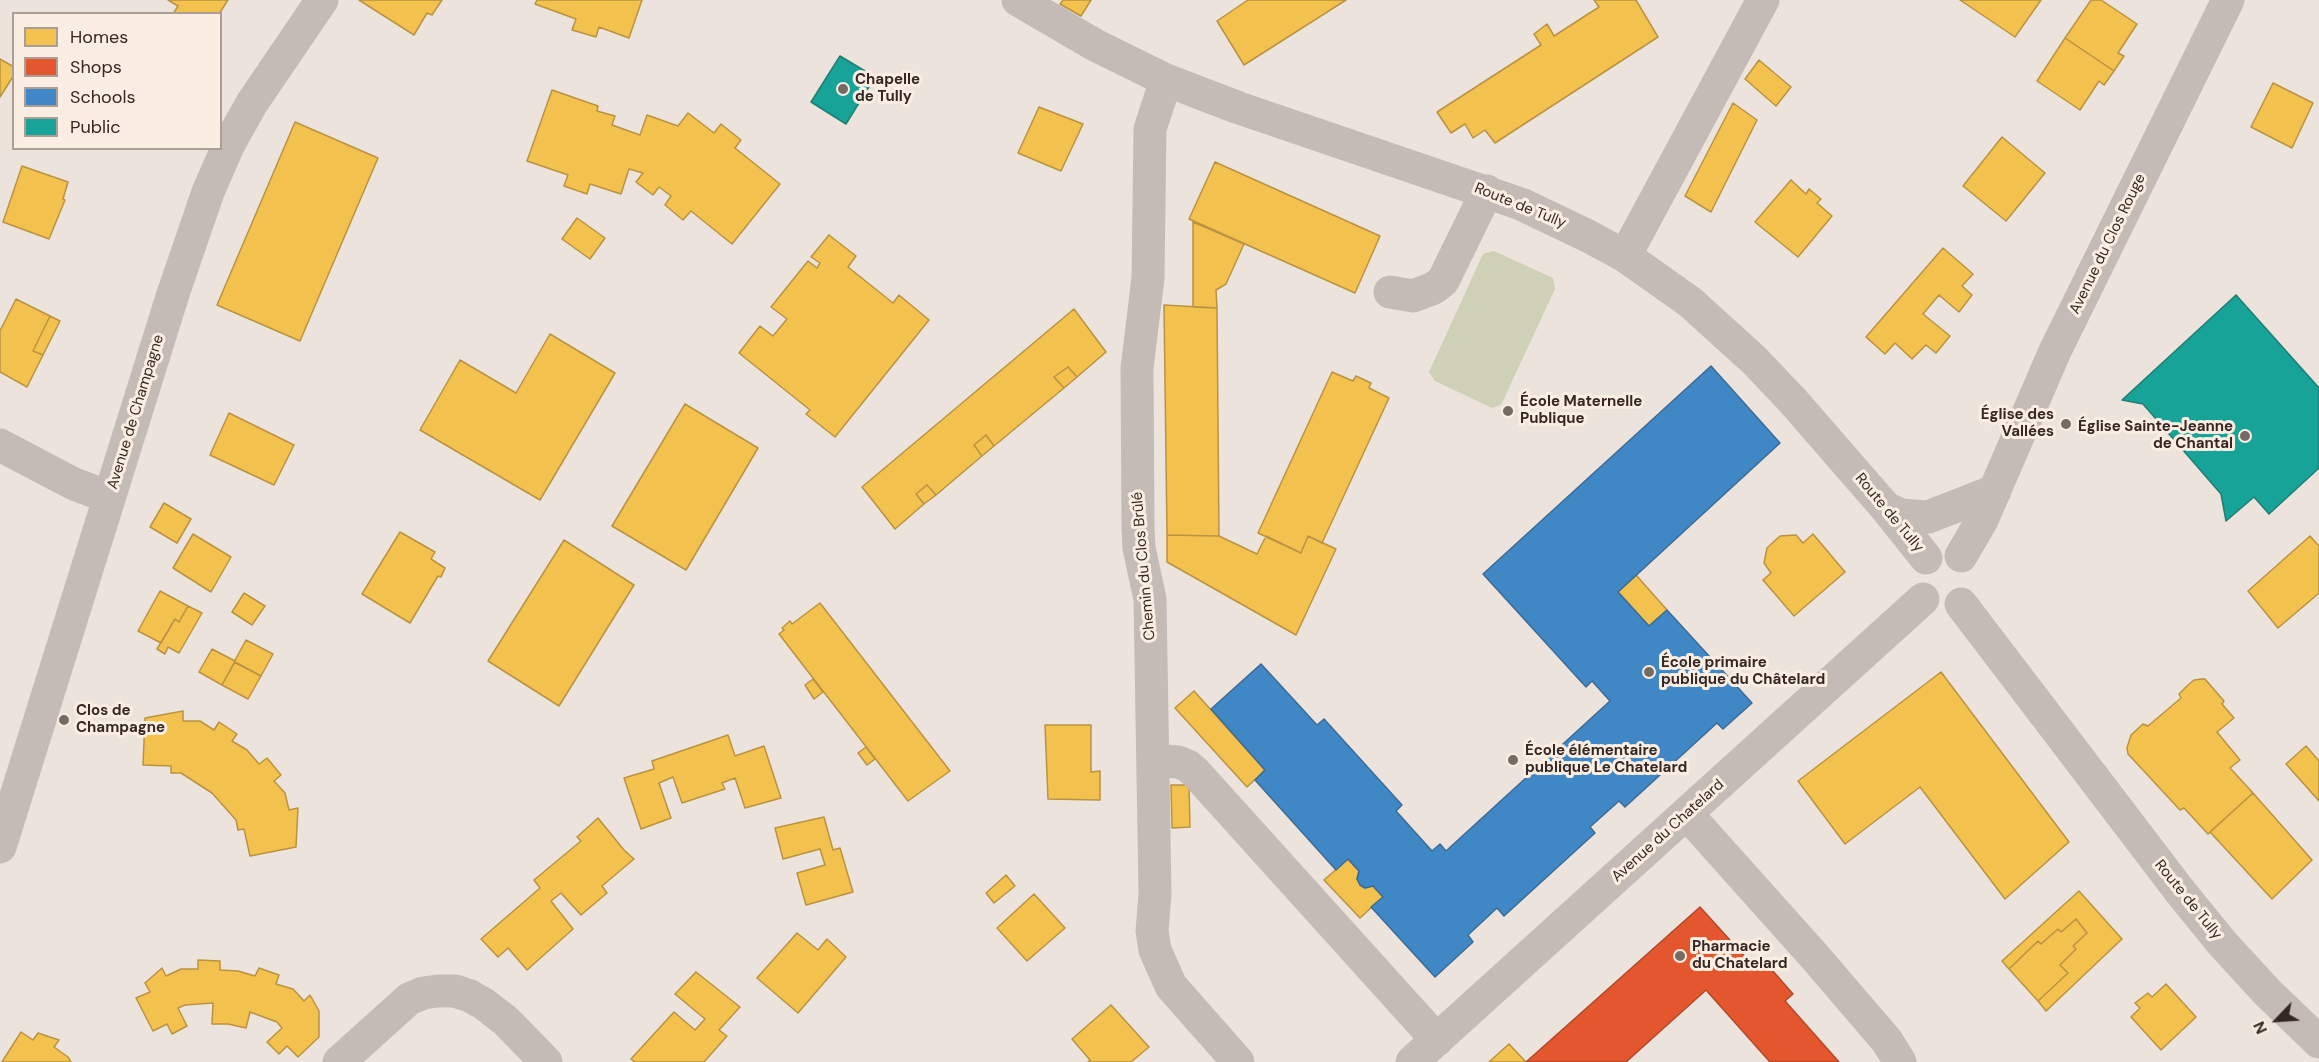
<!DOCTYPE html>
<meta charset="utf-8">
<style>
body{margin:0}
#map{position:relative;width:2319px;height:1062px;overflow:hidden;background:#ece4dc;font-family:"DM Sans",sans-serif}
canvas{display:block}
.legend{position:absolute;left:12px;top:12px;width:210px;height:138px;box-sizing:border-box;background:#faede2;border:2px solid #ab9e96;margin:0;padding:8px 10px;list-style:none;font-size:18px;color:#352824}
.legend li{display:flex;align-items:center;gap:12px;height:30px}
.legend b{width:30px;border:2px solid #ab9e96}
.north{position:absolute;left:2247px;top:990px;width:60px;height:60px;-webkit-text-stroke:4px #faede2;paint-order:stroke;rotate:245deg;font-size:16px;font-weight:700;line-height:24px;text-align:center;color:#352824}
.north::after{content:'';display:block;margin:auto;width:21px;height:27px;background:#352824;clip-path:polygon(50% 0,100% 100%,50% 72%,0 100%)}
</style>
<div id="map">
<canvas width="2319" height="1062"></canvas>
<ul class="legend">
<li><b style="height:16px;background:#f2c14e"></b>Homes</li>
<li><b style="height:16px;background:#e4572e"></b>Shops</li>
<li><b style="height:16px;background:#3f88c5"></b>Schools</li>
<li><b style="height:16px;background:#17a398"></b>Public</li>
</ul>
<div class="north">N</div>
</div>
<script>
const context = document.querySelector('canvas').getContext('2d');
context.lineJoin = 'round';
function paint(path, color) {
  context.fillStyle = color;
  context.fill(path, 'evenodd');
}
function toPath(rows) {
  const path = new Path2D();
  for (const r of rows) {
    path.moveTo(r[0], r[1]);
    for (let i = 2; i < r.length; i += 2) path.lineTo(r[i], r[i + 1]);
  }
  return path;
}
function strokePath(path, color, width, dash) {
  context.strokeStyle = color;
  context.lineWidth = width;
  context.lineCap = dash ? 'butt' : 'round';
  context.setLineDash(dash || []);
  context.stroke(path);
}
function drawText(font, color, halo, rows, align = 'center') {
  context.font = font + ' "DM Sans",sans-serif';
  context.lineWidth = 6;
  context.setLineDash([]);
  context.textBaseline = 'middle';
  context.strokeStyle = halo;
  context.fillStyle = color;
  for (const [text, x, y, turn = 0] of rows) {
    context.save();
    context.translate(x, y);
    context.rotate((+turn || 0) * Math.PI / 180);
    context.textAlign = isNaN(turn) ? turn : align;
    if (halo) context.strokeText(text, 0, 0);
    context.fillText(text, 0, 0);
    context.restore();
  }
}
const green = toPath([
 [1494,251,1553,278,1555,289,1501,405,1492,408,1435,381,1429,372,1483,254]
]);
const homes = toPath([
 [168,0,228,0,219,14,173,14,178,6,168,0],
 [359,0,442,0,432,15,427,13,414,35,359,0],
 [537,0,642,0,629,38,599,27,596,37,572,30,576,19,535,4,537,0],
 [1063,0,1091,0,1081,16,1060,4,1063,0],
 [1248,0,1346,0,1244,65,1217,21,1248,0],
 [1594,0,1636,0,1658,37,1495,143,1485,130,1473,138,1465,124,1451,133,1437,112,1541,45,1534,34,1547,24,1554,36,1599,7,1594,0],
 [1960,0,2041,0,2015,37,1960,0],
 [2091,0,2101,0,2137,24,2118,53,2124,56,2114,71,2065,38,2091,0],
 [2065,38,2114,71,2104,85,2099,81,2080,110,2037,81,2065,38],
 [0,59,14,67,14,75,0,97,0,59],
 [1759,60,1791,87,1776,106,1745,79,1759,60],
 [2273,83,2313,103,2292,148,2251,127,2273,83],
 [552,90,598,106,597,111,615,116,612,125,640,135,647,115,678,126,688,113,714,133,721,124,741,140,735,148,780,184,732,244,691,211,683,220,665,205,671,196,659,187,653,195,636,182,643,173,629,169,621,194,590,184,587,194,564,186,568,175,527,161,552,90],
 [1733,103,1757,120,1711,212,1685,196,1733,103],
 [1039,107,1083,124,1061,171,1018,153,1039,107],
 [295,122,378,158,300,341,217,305,295,122],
 [2002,137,2045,173,2006,221,1963,186,2002,137],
 [1215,162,1380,236,1355,293,1189,219,1215,162],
 [22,166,68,182,63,199,65,200,49,239,3,222,22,166],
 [1791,180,1806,194,1809,189,1821,199,1817,203,1832,216,1798,257,1755,222,1791,180],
 [577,218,605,238,590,259,562,239,577,218],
 [1193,222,1244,244,1226,284,1216,290,1217,308,1193,307,1193,222],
 [829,235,856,256,848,267,893,303,899,295,929,320,835,437,806,414,810,410,739,353,760,326,773,336,787,319,771,307,808,261,817,268,820,263,811,257,829,235],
 [1943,248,1973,274,1962,286,1972,295,1959,312,1939,295,1923,314,1950,336,1936,353,1926,345,1912,359,1895,343,1885,354,1866,337,1943,248],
 [16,299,50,316,33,351,43,355,27,387,0,372,0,331,16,299],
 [1164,305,1217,308,1219,536,1167,535,1164,305],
 [1074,309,1106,352,1077,377,1068,367,1054,377,1064,388,994,446,986,435,974,445,982,456,936,495,927,485,916,494,924,504,895,529,862,487,1074,309],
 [50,316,60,321,43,355,33,351,50,316],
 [550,334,615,373,540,500,420,430,460,360,516,393,550,334],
 [1068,367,1077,377,1064,388,1054,377,1068,367],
 [1332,372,1353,381,1356,376,1371,383,1369,388,1389,398,1322,543,1308,536,1301,553,1258,533,1332,372],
 [685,404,758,448,686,570,612,526,685,404],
 [229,413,294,445,274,485,210,455,229,413],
 [986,435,994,446,982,456,974,445,986,435],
 [927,485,936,495,924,504,916,494,927,485],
 [164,503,191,519,177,543,150,527,164,503],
 [400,532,435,552,431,559,445,568,441,577,438,576,410,623,362,594,400,532],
 [193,534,231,557,211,592,173,568,193,534],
 [1813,534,1845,572,1794,616,1763,580,1771,573,1764,563,1767,548,1780,536,1796,535,1803,543,1813,534],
 [1167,535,1219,536,1257,554,1266,536,1301,553,1308,536,1336,549,1296,635,1167,562,1167,535],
 [2310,536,2319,546,2319,593,2278,628,2248,591,2310,536],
 [564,540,634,585,559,706,488,661,564,540],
 [1636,575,1667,610,1649,626,1618,592,1636,575],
 [160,591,188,606,179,622,175,619,161,643,138,631,160,591],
 [244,593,265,606,252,625,232,612,244,593],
 [820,603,950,771,908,801,779,634,784,630,782,628,790,621,792,624,820,603],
 [188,606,202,613,179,653,168,647,165,654,157,649,175,619,179,622,188,606],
 [246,640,273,654,261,676,234,662,246,640],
 [212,649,235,661,222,685,199,672,212,649],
 [235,662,261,676,248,699,222,685,235,662],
 [1941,672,2069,842,2005,899,1920,787,1845,844,1798,781,1941,672],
 [813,679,823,692,814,699,805,685,813,679],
 [2202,679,2205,679,2224,701,2222,704,2234,718,2217,732,2240,760,2230,768,2253,793,2208,834,2184,808,2180,810,2128,754,2127,748,2131,735,2143,724,2148,726,2181,698,2179,694,2188,685,2194,680,2202,679],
 [1194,691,1265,770,1247,787,1175,708,1194,691],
 [183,711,183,721,200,721,214,730,219,722,237,734,232,741,247,750,259,764,267,758,281,775,274,781,285,793,289,810,298,808,296,847,250,856,244,829,238,830,236,820,212,793,181,773,171,773,171,766,143,765,145,718,183,711],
 [1045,725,1091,725,1091,772,1100,771,1100,800,1048,799,1045,725],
 [728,735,735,756,764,746,781,798,745,808,735,778,722,783,725,789,682,803,673,777,659,783,671,818,641,829,624,778,654,769,652,761,728,735],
 [2306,746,2319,761,2319,801,2286,764,2306,746],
 [866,747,875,759,867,765,858,753,866,747],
 [1171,785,1189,785,1190,827,1172,828,1171,785],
 [2253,793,2312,860,2272,899,2210,832,2253,793],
 [824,817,833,850,840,848,853,892,806,905,797,873,825,865,820,849,783,859,775,828,824,817],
 [598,818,624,850,634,859,602,886,607,893,581,915,561,893,551,901,573,929,527,970,508,948,498,957,481,939,540,888,534,880,581,841,577,837,598,818],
 [1348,859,1359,871,1357,879,1360,885,1365,888,1373,886,1383,897,1360,918,1324,880,1348,859],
 [1006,875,1015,886,994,903,986,893,1006,875],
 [2079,891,2122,939,2046,1011,2038,1001,2068,973,2060,965,2076,949,2073,946,2087,933,2076,919,2061,932,2058,929,2041,944,2038,941,2009,969,2002,961,2079,891],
 [1034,894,1065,928,1027,961,997,928,1034,894],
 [2076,919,2087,933,2073,946,2076,949,2060,965,2068,973,2038,1001,2009,969,2038,941,2041,944,2058,929,2061,932,2076,919],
 [797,933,818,950,827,939,846,957,798,1013,757,978,797,933],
 [198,960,220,961,220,970,238,971,255,976,259,968,279,975,276,984,293,989,304,1001,310,995,319,1011,319,1037,298,1057,287,1046,279,1054,267,1042,282,1028,277,1022,250,1012,246,1028,228,1024,212,1024,213,1003,185,1005,178,1008,187,1026,172,1034,167,1024,153,1031,136,998,150,992,145,983,162,968,166,976,181,969,198,969,198,960],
 [696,972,740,1007,719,1030,727,1036,704,1062,635,1062,631,1059,674,1012,695,1030,705,1019,675,994,696,972],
 [2166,984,2196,1017,2161,1050,2131,1017,2140,1008,2135,1003,2148,993,2152,997,2166,984],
 [1111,1005,1149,1047,1131,1062,1088,1062,1090,1060,1072,1039,1111,1005],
 [21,1032,33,1040,38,1033,59,1040,54,1047,68,1057,71,1062,2,1062,21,1032],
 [1509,1044,1526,1062,1489,1062,1509,1044]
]);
const shops = toPath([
 [1700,907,1757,970,1765,962,1793,994,1785,1001,1839,1062,1770,1062,1706,990,1626,1062,1526,1062,1700,907]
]);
const schools = toPath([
 [1711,366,1780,443,1618,592,1649,626,1667,610,1752,703,1723,729,1717,723,1625,807,1619,801,1590,827,1595,833,1504,916,1497,908,1468,935,1473,942,1435,977,1371,907,1383,897,1373,886,1365,888,1360,885,1357,879,1359,871,1348,859,1336,870,1255,780,1265,770,1211,709,1261,664,1317,725,1324,719,1402,805,1396,811,1432,851,1440,844,1446,851,1610,701,1592,681,1586,687,1483,574,1711,366]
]);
const public = toPath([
 [840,56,875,77,846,124,811,102,840,56],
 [2236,295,2319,388,2319,468,2269,514,2254,497,2226,521,2221,494,2143,404,2122,400,2236,295]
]);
const minor = toPath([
 [1018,0,1095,45,1166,80,1239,108,1521,204,1588,236,1625,256,1690,302,1754,360,1793,401,1886,508,1926,558],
 [1166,80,1150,129,1148,278,1137,368,1138,528,1139,548,1150,599,1155,894,1152,931,1155,950,1171,986,1238,1062],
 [1625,256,1763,0],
 [1390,292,1413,296,1434,288,1443,281,1487,191],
 [0,445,74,484,109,497],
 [1886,508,1901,515,1928,517,1995,491],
 [1961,556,1982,520,2055,351,2228,0],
 [1961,604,2179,890,2222,943,2267,992,2319,1042],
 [1153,760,1178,762,1188,766,1195,772,1437,1040],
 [1687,814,1815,957,1887,1041,1900,1062],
 [0,847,173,294,208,192,229,144,252,103,322,0],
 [339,1062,409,999,423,993,438,991,455,991,470,996,484,1004,506,1021,546,1062],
 [1412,1062,1923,599]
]);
const markers = [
 [843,89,6,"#756a64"],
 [1508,411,6,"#756a64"],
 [2066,424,6,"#756a64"],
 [2245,436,6,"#756a64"],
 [1649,672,6,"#756a64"],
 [64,720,6,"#756a64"],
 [1513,760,6,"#756a64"],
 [1680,956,6,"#756a64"]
];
const poiNames = [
 ["Chapelle",855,80],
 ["de Tully",855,97],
 ["École Maternelle",1520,402],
 ["Publique",1520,419],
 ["Église des",2054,415,"right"],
 ["Vallées",2054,432,"right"],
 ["Église Sainte-Jeanne",2233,427,"right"],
 ["de Chantal",2233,444,"right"],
 ["École primaire",1661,663],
 ["publique du Châtelard",1661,680],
 ["Clos de",76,711],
 ["Champagne",76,728],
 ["École élémentaire",1525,751],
 ["publique Le Chatelard",1525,768],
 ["Pharmacie",1692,947],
 ["du Chatelard",1692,964]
];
const streetNames = [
 ["Route de Tully",1520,206,22],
 ["Avenue du Clos Rouge",2108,244,-64],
 ["Avenue de Champagne",136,412,-73],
 ["Route de Tully",1889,513,50],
 ["Chemin du Clos Brûlé",1144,566,-95],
 ["Avenue du Chatelard",1668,831,-42],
 ["Route de Tully",2188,900,51]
];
paint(green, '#ced1b5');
paint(homes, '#f2c14e');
strokePath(homes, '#b99341', 1.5);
paint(shops, '#e4572e');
strokePath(shops, '#b0492b', 1.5);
paint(schools, '#3f88c5');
strokePath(schools, '#3c6b95', 1.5);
paint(public, '#17a398');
strokePath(public, '#207e75', 1.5);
strokePath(minor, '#c4bbb6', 33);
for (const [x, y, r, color] of markers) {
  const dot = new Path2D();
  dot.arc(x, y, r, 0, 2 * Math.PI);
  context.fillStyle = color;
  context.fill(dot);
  strokePath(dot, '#faede2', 2);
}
drawText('bold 15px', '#352824', '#faede2', poiNames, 'left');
drawText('15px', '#352824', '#faede2', streetNames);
</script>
